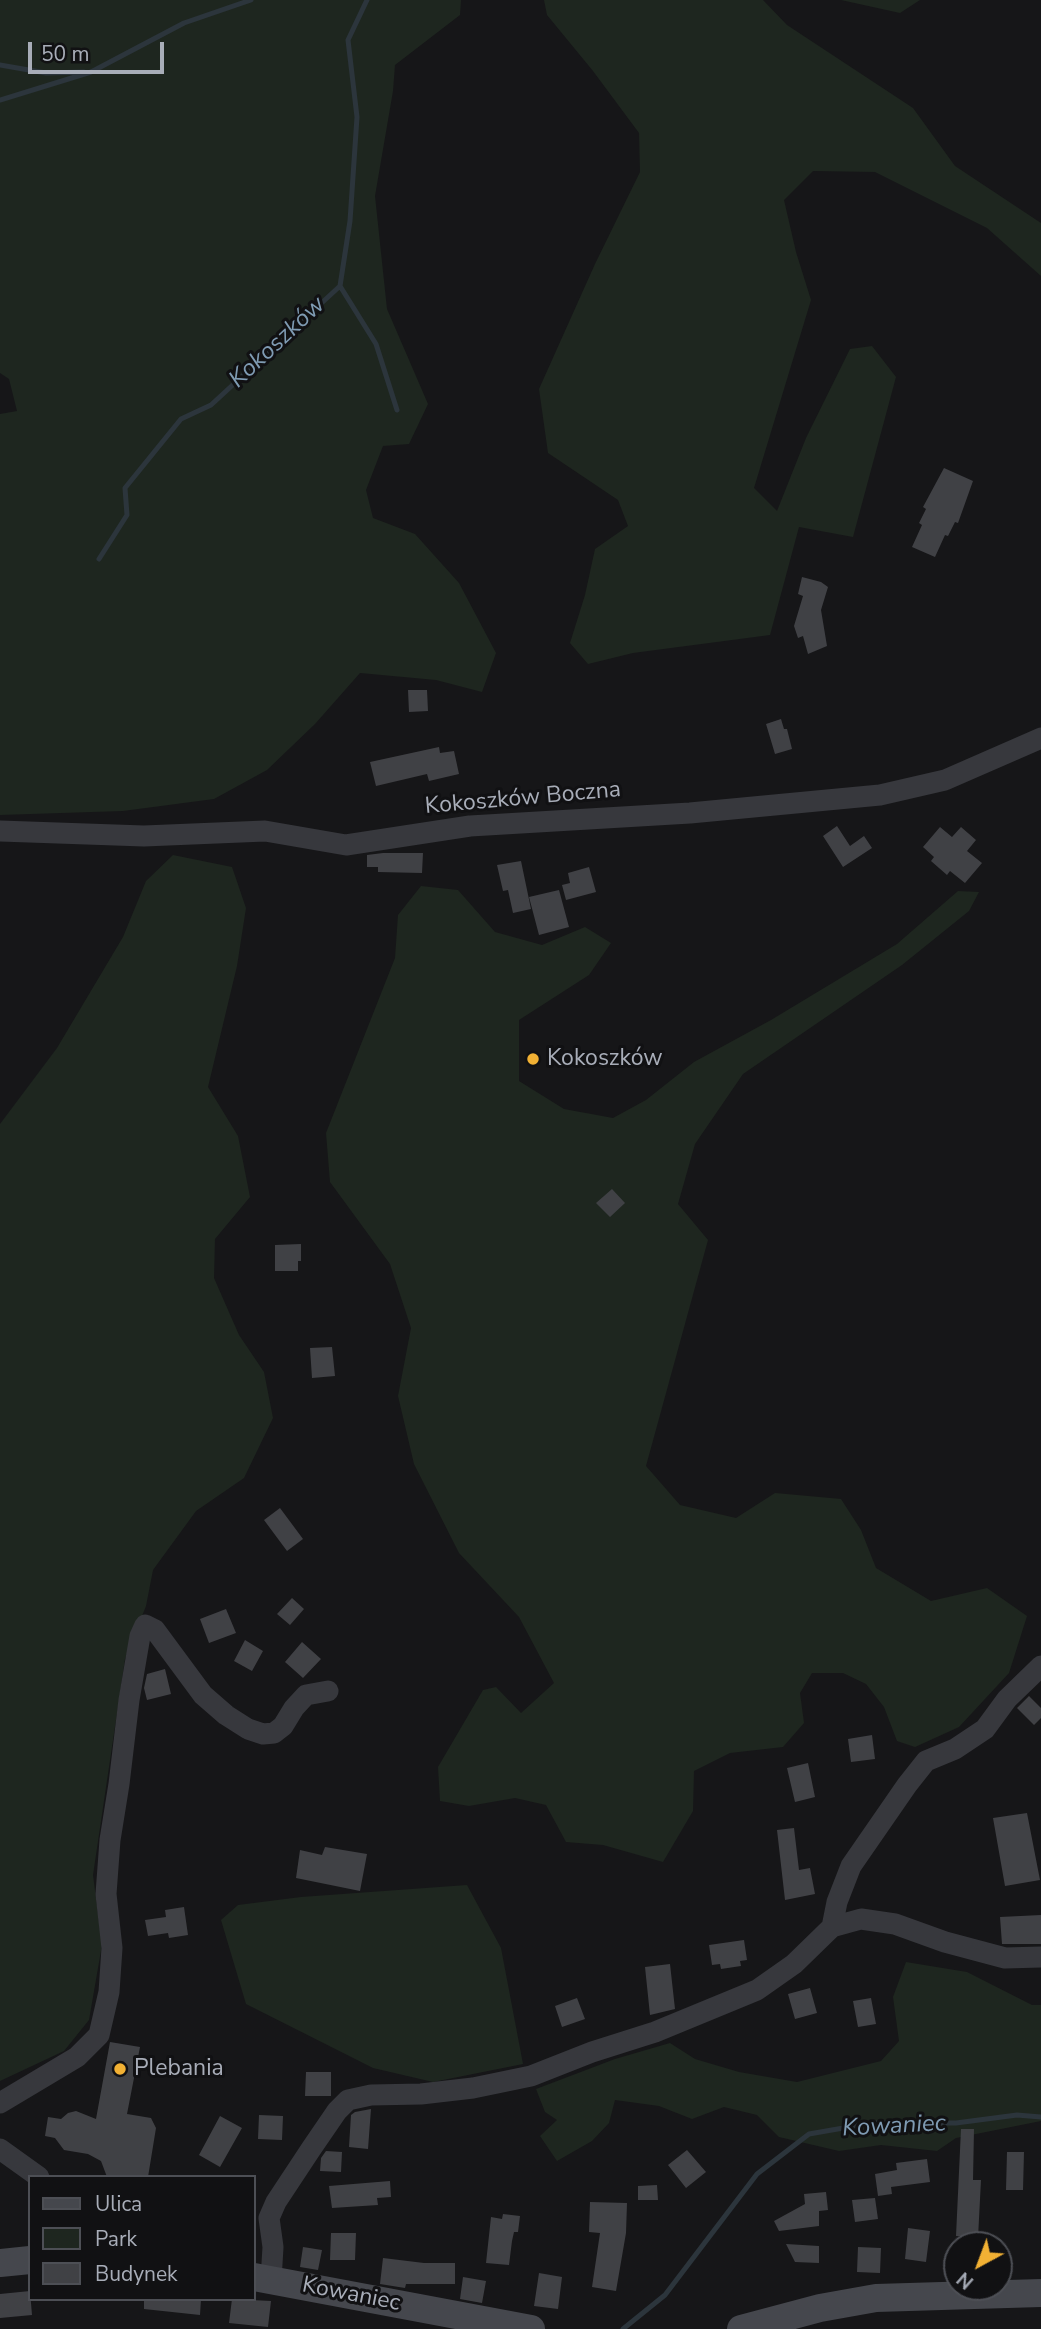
<!DOCTYPE html>
<meta charset="utf-8">
<style>
body{margin:0}
#map{position:relative;width:1041px;height:2329px;overflow:hidden;background:#161618;font-family:"Nunito Sans",sans-serif}
canvas{display:block}
.legend{position:absolute;left:28px;top:2175px;width:228px;height:126px;box-sizing:border-box;background:#111113;border:2px solid #4d4f55;margin:0;padding:9px 12px;list-style:none;font-size:21px;color:#a8adb8}
.legend li{display:flex;align-items:center;gap:14px;height:35px}
.legend b{width:35px;border:2px solid #4d4f55}
.north{position:absolute;left:943px;top:2231px;width:70px;height:70px;box-sizing:border-box;background:#111113;border:2px solid #4d4f55;border-radius:50%;rotate:221deg;font-size:19px;font-weight:700;line-height:28px;text-align:center;color:#a8adb8}
.north::after{content:'';display:block;margin:auto;width:24px;height:32px;background:#f2b134;clip-path:polygon(50% 0,100% 100%,50% 72%,0 100%)}
.scale{position:absolute;left:28px;top:42px;width:136px;height:32px;box-sizing:border-box;border:4px solid #a8adb8;border-top:0;padding-left:9px;font-size:21px;line-height:24px;white-space:nowrap;color:#a8adb8;-webkit-text-stroke:5px #111113;paint-order:stroke}
</style>
<div id="map">
<canvas width="1041" height="2329"></canvas>
<ul class="legend">
<li><b style="height:9px;background:#45474d"></b>Ulica</li>
<li><b style="height:19px;background:#1e261f"></b>Park</li>
<li><b style="height:19px;background:#404145"></b>Budynek</li>
</ul>
<div class="north">N</div>
<div class="scale">50 m</div>
</div>
<script>
const context = document.querySelector('canvas').getContext('2d');
context.lineJoin = 'round';
function paint(path, color) {
  context.fillStyle = color;
  context.fill(path, 'evenodd');
}
function toPath(rows) {
  const path = new Path2D();
  for (const r of rows) {
    path.moveTo(r[0], r[1]);
    for (let i = 2; i < r.length; i += 2) path.lineTo(r[i], r[i + 1]);
  }
  return path;
}
function strokePath(path, color, width, dash) {
  context.strokeStyle = color;
  context.lineWidth = width;
  context.lineCap = dash ? 'butt' : 'round';
  context.setLineDash(dash || []);
  context.stroke(path);
}
function drawText(font, color, halo, rows, align = 'center') {
  context.font = font + ' "Nunito Sans",sans-serif';
  context.lineWidth = 6;
  context.setLineDash([]);
  context.textBaseline = 'middle';
  context.strokeStyle = halo;
  context.fillStyle = color;
  for (const [text, x, y, turn = 0] of rows) {
    context.save();
    context.translate(x, y);
    context.rotate((+turn || 0) * Math.PI / 180);
    context.textAlign = isNaN(turn) ? turn : align;
    if (halo) context.strokeText(text, 0, 0);
    context.fillText(text, 0, 0);
    context.restore();
  }
}
const green = toPath([
 [0,0,461,0,460,15,395,65,393,91,375,196,387,309,428,404,409,444,383,446,366,490,373,518,415,534,459,583,496,653,482,692,436,680,360,673,315,724,267,770,214,799,123,811,0,815,0,414,17,411,9,379,0,373],
 [544,0,763,0,787,25,913,108,955,166,1041,223,1041,276,987,228,875,172,813,171,784,200,796,252,811,300,754,488,777,511,806,438,850,349,872,346,896,377,853,537,799,527,770,635,633,653,588,664,570,643,585,595,595,549,628,526,618,500,548,453,539,389,595,264,640,172,639,133,593,71,547,15],
 [841,0,920,0,900,13],
 [173,855,232,867,246,908,237,966,208,1087,238,1136,250,1197,215,1239,214,1278,239,1335,264,1372,273,1418,244,1478,196,1511,153,1570,146,1606,125,1659,93,1875,102,1945,89,2020,64,2051,0,2081,0,1124,57,1048,123,937,146,881],
 [421,886,458,890,495,932,542,945,585,927,611,943,589,975,519,1020,519,1081,564,1109,613,1118,646,1100,694,1062,771,1020,897,944,958,891,979,892,969,911,902,965,743,1074,695,1144,678,1204,708,1240,646,1466,680,1505,736,1518,775,1493,841,1499,861,1530,876,1568,931,1601,987,1588,1027,1616,1009,1673,959,1727,915,1747,897,1741,884,1707,866,1684,843,1673,812,1673,800,1693,804,1723,783,1747,730,1753,694,1771,693,1811,663,1862,603,1845,566,1842,546,1805,515,1798,469,1806,440,1801,438,1767,483,1690,496,1687,521,1713,554,1683,519,1617,459,1553,414,1464,398,1396,411,1328,390,1264,330,1182,326,1133,395,958,398,915],
 [467,1885,501,1948,523,2064,433,2082,373,2068,246,2004,221,1920,238,1905,301,1897],
 [906,1962,967,1972,1032,2005,1041,2005,1041,2121,956,2138,937,2151,881,2145,839,2151,779,2137,757,2115,724,2107,692,2119,659,2106,615,2100,609,2123,592,2141,557,2161,540,2136,557,2120,545,2112,536,2089,615,2059,670,2043,695,2059,739,2072,797,2082,881,2061,899,2041,893,1997]
]);
const stream = toPath([
 [0,65,46,73,84,72],
 [0,100,91,72,184,23,251,0],
 [340,286,376,344,397,410],
 [99,559,127,515,125,488,181,419,211,405,340,286,350,221,357,117,348,40,367,0],
 [623,2329,665,2295,757,2174,809,2134,872,2123,956,2123,1017,2115,1041,2117]
]);
const building = toPath([
 [944,468,973,481,958,523,955,522,948,536,945,535,935,557,912,547,922,525,919,523,926,509,923,507],
 [802,577,821,582,828,587,821,610,827,646,808,654,803,636,798,638,794,626,803,596,798,594],
 [408,690,427,690,428,711,409,712],
 [781,719,784,729,787,729,792,749,775,754,766,724],
 [439,747,440,753,454,751,459,774,429,781,427,774,376,786,370,762],
 [837,826,850,846,864,836,872,848,843,867,823,836],
 [940,827,952,837,961,827,976,840,967,851,982,863,965,883,950,871,947,875,931,861,934,857,923,847],
 [383,853,423,853,422,873,378,872,378,867,367,867,367,855],
 [521,861,531,909,513,913,508,890,503,891,497,865],
 [589,867,596,892,566,900,562,885,570,883,568,873],
 [559,890,569,927,539,935,529,897],
 [612,1189,625,1203,610,1217,596,1203],
 [301,1244,301,1261,298,1261,298,1271,275,1271,275,1245],
 [332,1347,335,1376,312,1378,310,1348],
 [280,1508,303,1539,287,1551,264,1520],
 [292,1598,304,1609,290,1625,277,1614],
 [226,1609,236,1633,209,1643,200,1619],
 [245,1640,263,1651,252,1671,234,1661],
 [302,1642,321,1659,303,1678,285,1662],
 [165,1669,171,1694,147,1700,144,1688,147,1674],
 [1029,1696,1041,1708,1041,1718,1034,1725,1017,1708],
 [872,1735,875,1759,851,1762,848,1739],
 [808,1763,815,1797,795,1802,787,1768],
 [1027,1813,1040,1880,1005,1886,993,1818],
 [794,1828,799,1870,810,1868,815,1894,785,1900,777,1830],
 [325,1847,367,1854,360,1891,296,1878,300,1850,322,1855],
 [184,1907,188,1935,169,1938,168,1933,148,1936,145,1920,166,1917,165,1910],
 [1041,1915,1041,1944,1002,1944,1000,1917],
 [744,1940,747,1960,740,1961,741,1966,721,1969,720,1964,712,1965,709,1945],
 [670,1964,675,2009,650,2015,645,1967],
 [810,1988,817,2013,795,2019,788,1994],
 [577,1998,585,2019,562,2027,555,2006],
 [871,1998,876,2024,858,2027,853,2001],
 [110,2042,140,2047,127,2114,151,2118,156,2128,148,2177,107,2177,101,2161,88,2154,64,2150,55,2138,45,2136,48,2117,61,2119,68,2113,76,2111,96,2119],
 [306,2072,331,2072,331,2096,305,2096],
 [371,2109,368,2149,349,2147,351,2115,355,2112],
 [259,2115,283,2116,282,2140,258,2139],
 [220,2116,242,2128,220,2167,199,2155],
 [961,2129,974,2129,973,2180,981,2180,978,2238,956,2236],
 [687,2150,706,2172,686,2188,668,2165],
 [326,2151,342,2152,341,2172,320,2171,321,2158],
 [1007,2152,1024,2152,1023,2190,1006,2190],
 [927,2159,930,2182,891,2187,892,2194,878,2196,875,2174,897,2170,896,2163],
 [390,2181,391,2197,377,2198,378,2205,332,2208,329,2186],
 [657,2185,658,2200,638,2200,638,2186],
 [826,2192,828,2210,819,2211,819,2226,779,2231,774,2221,805,2204,804,2194],
 [875,2198,878,2219,855,2222,852,2200],
 [590,2202,627,2203,626,2233,616,2291,592,2287,600,2233,589,2232],
 [503,2214,520,2216,518,2232,514,2232,512,2241,509,2265,486,2263,491,2217,502,2219],
 [908,2228,930,2231,926,2262,905,2259],
 [331,2233,356,2233,355,2260,330,2260],
 [786,2244,819,2246,819,2263,795,2262],
 [303,2247,322,2250,318,2270,300,2267],
 [858,2247,881,2248,880,2273,857,2272],
 [383,2258,424,2263,455,2263,455,2284,406,2284,405,2288,380,2284],
 [539,2273,562,2277,558,2309,534,2306],
 [463,2277,486,2281,482,2303,460,2299],
 [30,2291,32,2315,0,2318,0,2294],
 [144,2299,201,2299,200,2315,144,2309],
 [232,2299,271,2301,268,2327,229,2323]
]);
const street = toPath([
 [0,831,144,836,265,831,346,845,470,826,690,813,880,795,945,780,1041,738],
 [832,1927,861,1919,895,1924,945,1942,1005,1958,1041,1957],
 [0,2103,77,2057,99,2035,109,1992,112,1948,106,1894,110,1840,119,1784,129,1700,140,1636,145,1625,155,1630,203,1695,226,1715,248,1729,263,1734,274,1733,283,1726,294,1708,306,1695,328,1691],
 [0,2149,39,2177],
 [271,2280,273,2247,269,2218,276,2202,311,2149,337,2111,348,2100,371,2095,421,2094,473,2088,531,2076,592,2052,655,2032,757,1990,794,1964,832,1927,837,1902,851,1866,907,1785,926,1761,955,1749,985,1729,1007,1699,1041,1666]
]);
const secondary = toPath([
 [0,2263,30,2260],
 [254,2277,531,2329],
 [741,2329,820,2308,876,2298,1041,2293]
]);
const markers = [
 [533,1059,7,"#f2b134"],
 [120,2069,7,"#f2b134"]
];
const streetNames = [
 ["Kokoszków Boczna",523,799,-5],
 ["Kowaniec",351,2295,11]
];
const poiNames = [
 ["Kokoszków",547,1059],
 ["Plebania",134,2069]
];
const waterNames = [
 ["Kokoszków",278,343,-43],
 ["Kowaniec",894,2127,-3]
];
paint(green, '#1e261f');
strokePath(stream, '#2c353c', 5);
paint(building, '#404145');
strokePath(street, '#37383d', 21);
strokePath(secondary, '#45474d', 28);
for (const [x, y, r, color] of markers) {
  const dot = new Path2D();
  dot.arc(x, y, r, 0, 2 * Math.PI);
  context.fillStyle = color;
  context.fill(dot);
  strokePath(dot, '#111113', 2.5);
}
drawText('23px', '#a8adb8', '#111113', streetNames);
drawText('23px', '#a8adb8', '#111113', poiNames, 'left');
drawText('italic 24px', '#7f9bb3', '#111113', waterNames);
</script>
